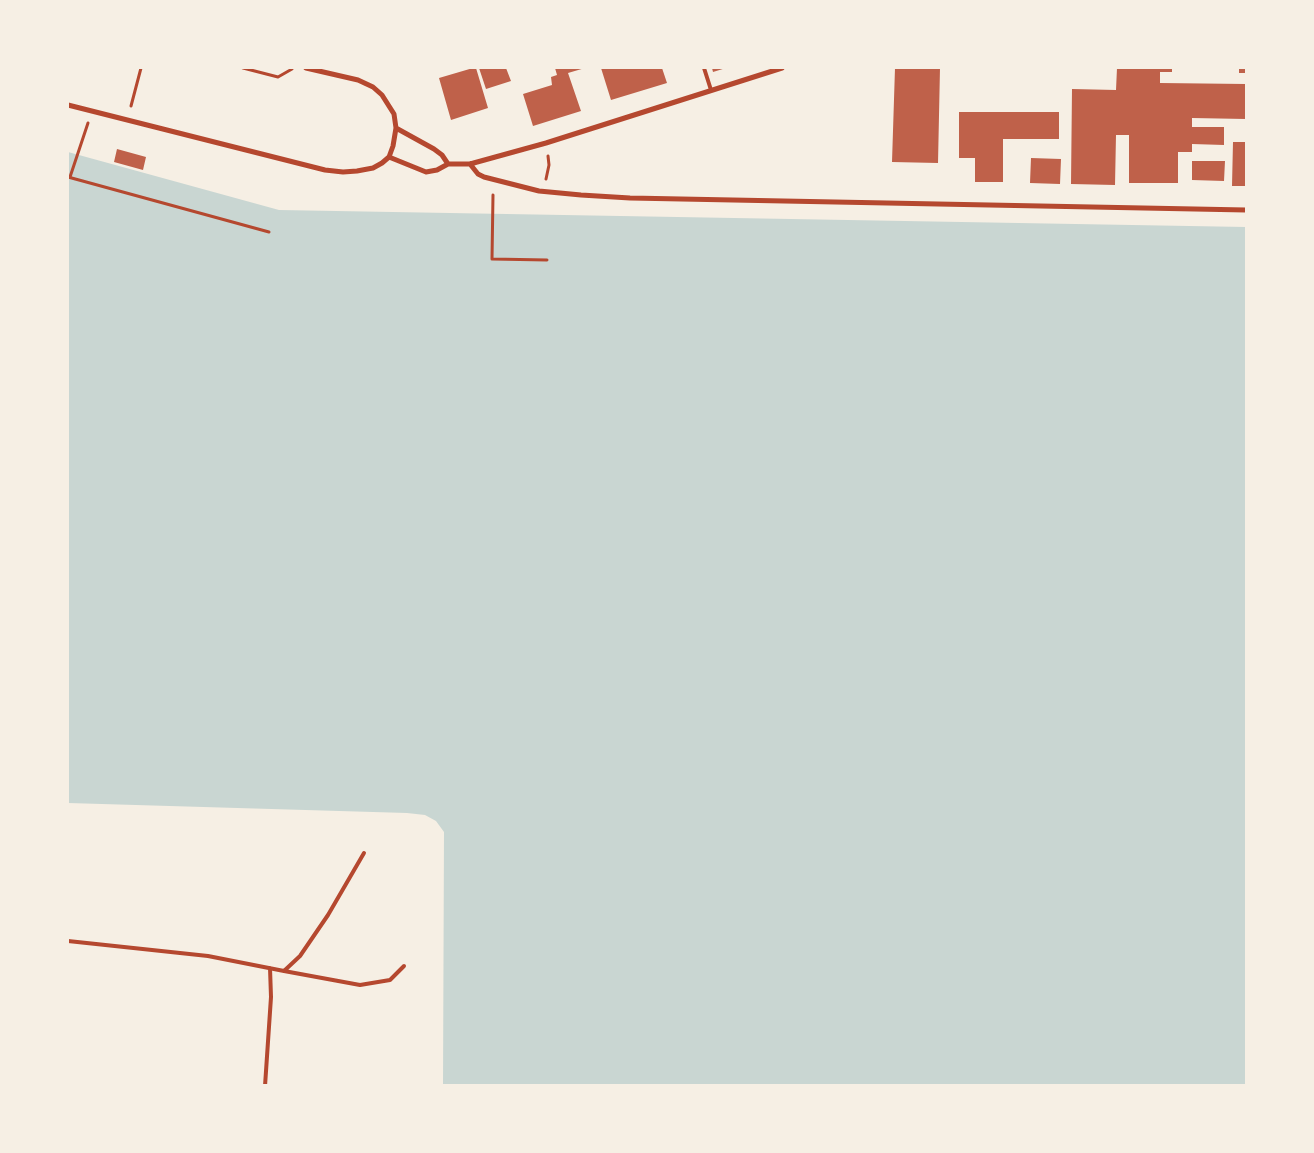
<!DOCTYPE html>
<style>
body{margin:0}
#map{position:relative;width:1314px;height:1153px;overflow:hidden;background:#f6efe4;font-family:"Alegreya Sans",sans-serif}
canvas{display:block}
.frame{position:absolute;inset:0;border:69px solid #f6efe4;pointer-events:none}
</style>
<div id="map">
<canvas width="1314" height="1153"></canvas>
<div class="frame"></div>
</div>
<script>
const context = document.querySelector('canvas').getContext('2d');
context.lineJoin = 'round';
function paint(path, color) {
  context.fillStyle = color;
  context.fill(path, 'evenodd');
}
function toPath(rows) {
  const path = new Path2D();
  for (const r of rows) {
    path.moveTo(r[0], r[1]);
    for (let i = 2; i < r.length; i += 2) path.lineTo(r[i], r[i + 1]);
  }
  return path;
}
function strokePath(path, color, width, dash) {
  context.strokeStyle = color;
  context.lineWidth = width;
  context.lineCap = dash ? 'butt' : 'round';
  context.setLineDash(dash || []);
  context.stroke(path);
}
const water = toPath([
 [68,152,279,210,1246,227,1246,1085,443,1085,444,832,436,821,425,815,407,813,68,803]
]);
const building = toPath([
 [473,68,476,68,488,108,451,120,439,78],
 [479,68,506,68,511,81,486,89],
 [555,68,585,68,568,73,581,111,533,126,523,94,552,85,551,77,557,75],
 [601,68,662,68,667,83,611,100],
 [712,68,726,68,713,72],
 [895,68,940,68,938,163,892,162],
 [1117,68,1172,68,1172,72,1160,72,1160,83,1246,84,1246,119,1192,118,1192,127,1224,127,1224,145,1192,144,1192,152,1178,152,1178,183,1129,183,1129,135,1116,135,1115,185,1071,184,1072,89,1116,90],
 [1239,68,1246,68,1246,73,1239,73],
 [959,112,1059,112,1059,139,1003,139,1003,182,975,182,975,158,959,158],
 [1233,142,1246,142,1246,186,1232,186],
 [117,149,146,157,143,170,114,162],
 [1031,158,1061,159,1060,184,1030,183],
 [1192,161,1225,161,1224,181,1192,180]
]);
const path = toPath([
 [243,68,278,77,292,69],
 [131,106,141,68],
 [68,177,269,232],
 [70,177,88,123],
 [546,179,549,165,548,156],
 [493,195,492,259,547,260]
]);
const service = toPath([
 [704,68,711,90],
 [68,941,208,956,284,971,300,956,328,915,364,853],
 [284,971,360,985,390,980,404,966],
 [265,1086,271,997,270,968]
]);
const minor = toPath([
 [68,105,325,170,343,172,357,171,373,168,382,163,389,157,393,146,396,128,394,114,382,95,373,87,358,80,306,68],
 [396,128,434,149,442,155,448,164],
 [389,157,426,172,437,170,448,164,470,164,546,143,782,68],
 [470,164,478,174,484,177,539,191,581,195,630,198,1246,210]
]);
paint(water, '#c9d6d2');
paint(building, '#bf614a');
strokePath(path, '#b5482f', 3);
strokePath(service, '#b5482f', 4);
strokePath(minor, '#b5482f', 5);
</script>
